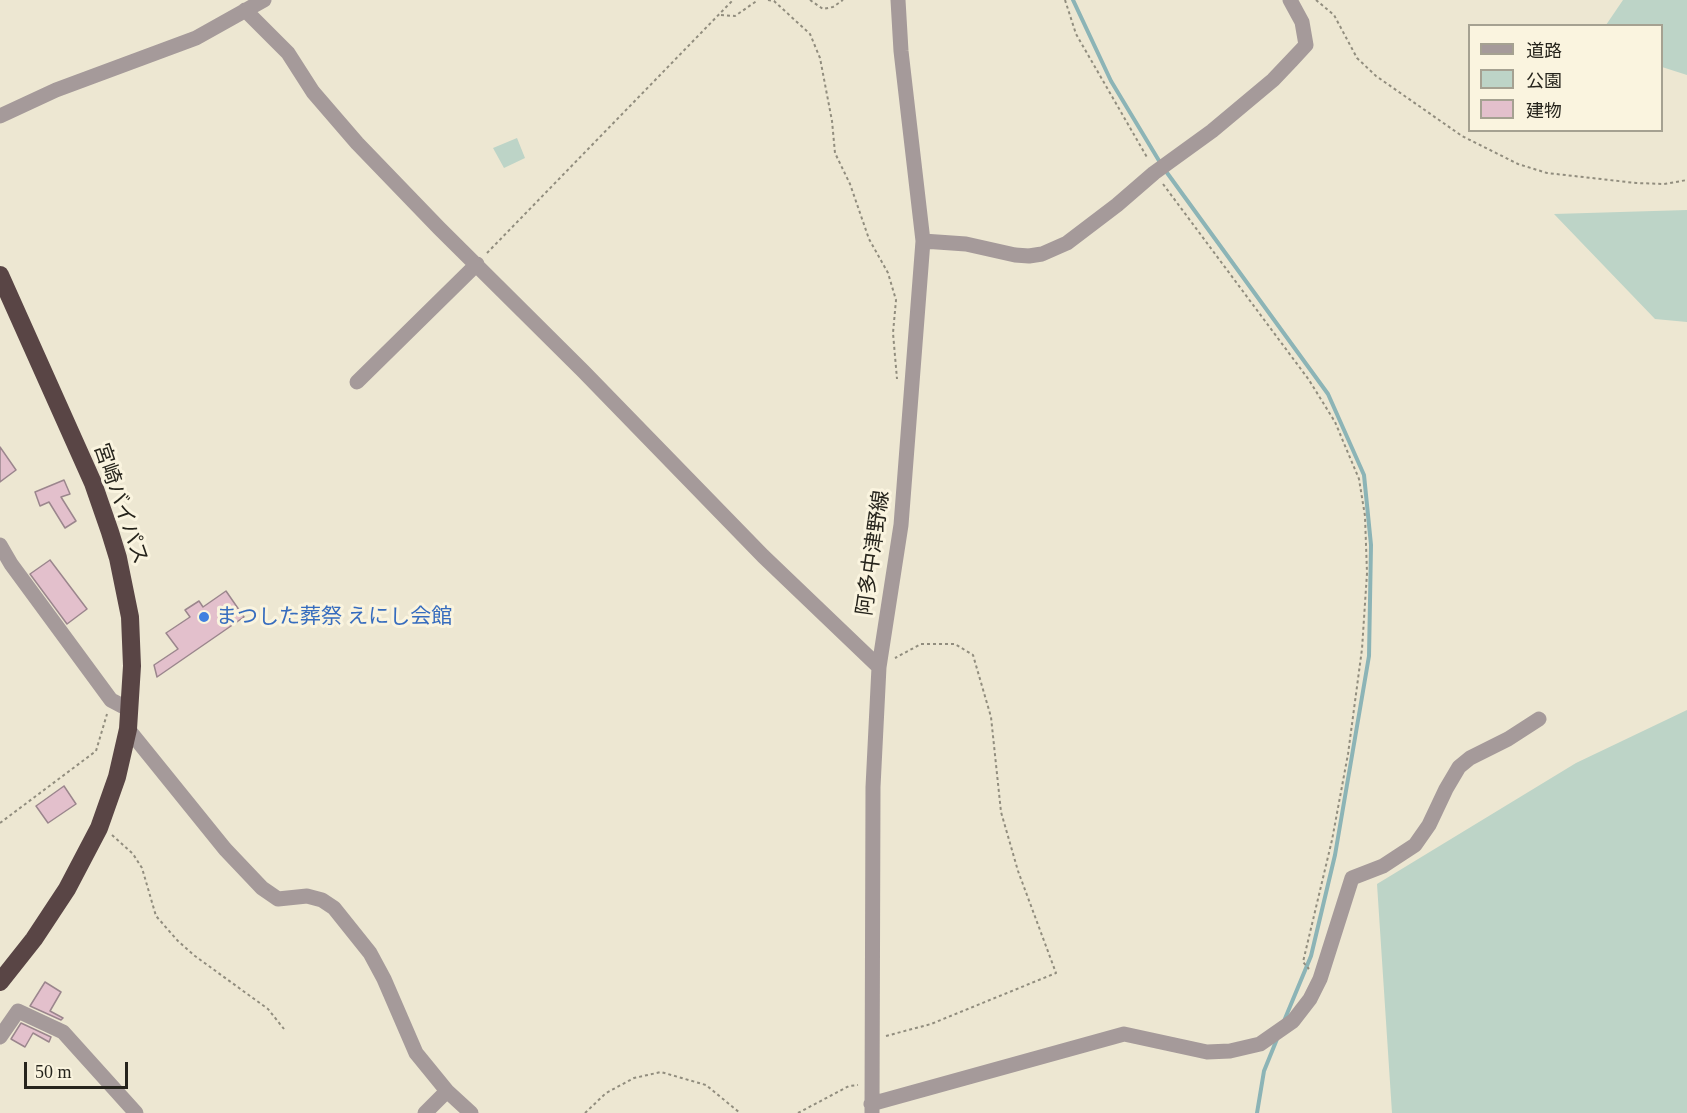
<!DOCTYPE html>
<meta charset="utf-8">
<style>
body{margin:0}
#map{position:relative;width:1687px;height:1113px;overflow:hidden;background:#ede7d2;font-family:"Times New Roman","Noto Sans JP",serif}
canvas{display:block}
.legend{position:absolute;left:1468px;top:24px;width:195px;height:108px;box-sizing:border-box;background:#faf4df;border:2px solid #a5a191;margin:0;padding:8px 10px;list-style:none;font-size:18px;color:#26241c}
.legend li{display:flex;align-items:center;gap:12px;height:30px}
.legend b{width:30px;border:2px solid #a5a191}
.scale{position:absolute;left:24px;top:1062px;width:104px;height:27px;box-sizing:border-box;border:3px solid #26241c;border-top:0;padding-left:8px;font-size:18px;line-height:21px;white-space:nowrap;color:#26241c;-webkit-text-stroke:4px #faf4df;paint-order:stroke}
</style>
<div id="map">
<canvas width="1687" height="1113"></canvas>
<ul class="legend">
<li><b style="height:8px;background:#a59a9a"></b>道路</li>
<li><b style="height:16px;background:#bdd4c7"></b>公園</li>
<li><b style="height:16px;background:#e3c0cc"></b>建物</li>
</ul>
<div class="scale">50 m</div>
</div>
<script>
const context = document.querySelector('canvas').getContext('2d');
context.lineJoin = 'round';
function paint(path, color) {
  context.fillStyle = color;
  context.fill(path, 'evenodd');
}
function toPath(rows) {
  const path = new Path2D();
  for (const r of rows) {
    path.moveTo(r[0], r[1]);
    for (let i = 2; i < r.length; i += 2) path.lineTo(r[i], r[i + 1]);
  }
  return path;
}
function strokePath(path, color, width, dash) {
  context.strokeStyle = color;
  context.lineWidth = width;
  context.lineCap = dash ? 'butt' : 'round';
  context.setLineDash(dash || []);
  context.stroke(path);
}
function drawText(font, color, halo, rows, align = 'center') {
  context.font = font + ' "Times New Roman","Noto Sans JP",serif';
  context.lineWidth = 6;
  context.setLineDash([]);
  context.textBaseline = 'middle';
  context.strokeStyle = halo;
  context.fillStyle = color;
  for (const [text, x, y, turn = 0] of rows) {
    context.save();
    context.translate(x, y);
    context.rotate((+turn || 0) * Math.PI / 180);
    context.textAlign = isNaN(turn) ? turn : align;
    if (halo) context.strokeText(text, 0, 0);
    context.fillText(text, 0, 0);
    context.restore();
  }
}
const green = toPath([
 [1623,0,1687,0,1687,75,1662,67,1662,26,1606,25],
 [517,138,525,158,504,168,493,148],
 [1687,210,1687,322,1655,319,1554,214],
 [1687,710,1687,1113,1392,1113,1377,884,1576,763]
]);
const stream = toPath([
 [1073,0,1111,81,1161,164],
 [1165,170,1328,394,1364,475,1371,545,1369,656,1335,855,1311,956,1284,1021],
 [1257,1113,1264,1071,1277,1039]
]);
const building = toPath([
 [0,447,16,470,0,482,0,447],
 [64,480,70,494,61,497,76,521,65,528,49,502,40,506,35,492,64,480],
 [50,560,87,609,67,624,30,574,50,560],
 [226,591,244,617,157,677,154,665,178,649,166,633,190,617,185,610,199,601,203,607,226,591],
 [64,786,76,804,48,823,36,806,64,786],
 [45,982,61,992,50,1011,63,1018,61,1020,30,1006,45,982],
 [21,1023,51,1037,49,1042,33,1033,25,1047,11,1039,21,1023]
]);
const path = toPath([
 [768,0,774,1,810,34,820,58,832,121,835,153,850,184,869,239,888,273,896,300,893,333,897,379],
 [810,0,823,9,833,7,843,0],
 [1065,0,1076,34,1148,159],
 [1316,0,1334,15,1357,58,1376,76,1462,136,1518,164,1547,173,1636,183,1664,184,1687,180],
 [721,15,735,16,758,0],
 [1163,184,1309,380,1335,422,1359,479,1365,516,1367,573,1362,649,1348,754,1332,840,1303,962,1309,969],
 [487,253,733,0],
 [0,823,96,751,107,714],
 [112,835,133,854,142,868,156,916,178,941,195,956,268,1009,284,1029],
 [886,1036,931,1024,1056,973,1018,871,1001,812,991,717,973,655,955,644,921,644,895,658],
 [585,1113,606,1093,634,1078,661,1072,706,1085,740,1113],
 [798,1113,849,1086,858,1085]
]);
const minor = toPath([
 [245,10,288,53,313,92,357,143,439,228,583,371,763,556,879,667],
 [0,116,56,90,196,38,264,0],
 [923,241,966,244,1015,255,1029,256,1042,254,1067,243,1117,205,1154,173,1212,131,1273,80,1292,60,1306,45,1302,22,1290,0],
 [357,382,477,264],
 [0,545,11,564,111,700,130,710],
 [128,729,225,849,262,888,278,899,307,896,322,900,334,908,370,953,384,979,416,1053,447,1091,471,1113],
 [0,1037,18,1011,63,1032,136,1113],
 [871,1104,1124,1034,1207,1052,1230,1051,1260,1044,1293,1021,1310,999,1320,979,1352,878,1383,866,1415,845,1429,825,1446,789,1459,767,1470,758,1508,739,1539,719],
 [425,1113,447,1091],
 [872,1113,873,787,879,667,901,525,923,241,901,51,898,0]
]);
const highway = toPath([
 [0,275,93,483,110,532,118,558,130,617,132,666,128,729,117,777,99,828,67,889,34,939,0,982]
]);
const markers = [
 [204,617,6,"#3f7fe0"]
];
const streetNames = [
 ["宮崎バイパス",120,504,71],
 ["阿多中津野線",874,553,-82]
];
const shopNames = [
 ["まつした葬祭 えにし会館",216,617]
];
paint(green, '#bdd4c7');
strokePath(stream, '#8cb4b6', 4);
paint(building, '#e3c0cc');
strokePath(building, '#9b868d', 1.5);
strokePath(path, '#918d7e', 2, [3, 3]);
strokePath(minor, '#a59a9a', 15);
strokePath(highway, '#594545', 18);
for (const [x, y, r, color] of markers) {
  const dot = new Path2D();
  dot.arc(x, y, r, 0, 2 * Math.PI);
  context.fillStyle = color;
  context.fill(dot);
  strokePath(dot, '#faf4df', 2);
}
drawText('21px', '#26241c', '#faf4df', streetNames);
drawText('21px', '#366cbe', '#faf4df', shopNames, 'left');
</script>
